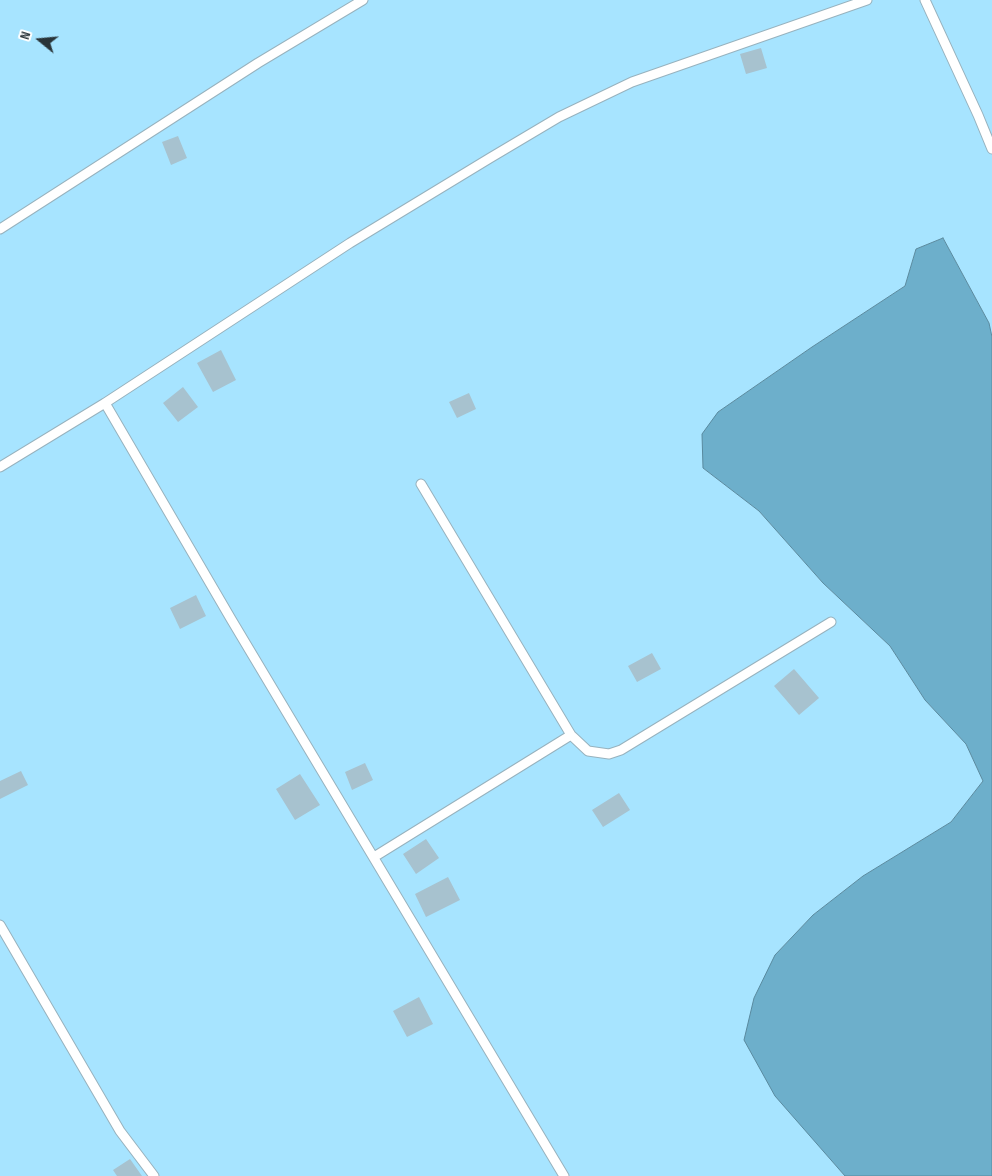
<!DOCTYPE html>
<style>
body{margin:0}
#map{position:relative;width:992px;height:1176px;overflow:hidden;background:#f7fcff;font-family:"Sofia Sans Condensed",sans-serif}
canvas{display:block}
.north{position:absolute;left:15px;top:15px;width:50px;height:50px;-webkit-text-stroke:4px #fff;paint-order:stroke;rotate:287deg;font-size:14px;font-weight:700;line-height:20px;text-align:center;color:#293439}
.north::after{content:'';display:block;margin:auto;width:18px;height:22px;background:#293439;clip-path:polygon(50% 0,100% 100%,50% 72%,0 100%)}
</style>
<div id="map">
<canvas width="992" height="1176"></canvas>
<div class="north">N</div>
</div>
<script>
const context = document.querySelector('canvas').getContext('2d');
context.lineJoin = 'round';
function paint(path, color) {
  context.fillStyle = color;
  context.fill(path, 'evenodd');
}
function toPath(rows) {
  const path = new Path2D();
  for (const r of rows) {
    path.moveTo(r[0], r[1]);
    for (let i = 2; i < r.length; i += 2) path.lineTo(r[i], r[i + 1]);
  }
  return path;
}
function strokePath(path, color, width, dash) {
  context.strokeStyle = color;
  context.lineWidth = width;
  context.lineCap = dash ? 'butt' : 'round';
  context.setLineDash(dash || []);
  context.stroke(path);
}
const green = toPath([
 [0,0,992,0,992,337,989,323,943,238,916,249,905,286,812,347,718,412,703,468,759,511,823,583,890,646,925,700,966,744,983,781,951,822,863,876,813,915,775,955,776,1096,845,1176,0,1176]
]);
const water = toPath([
 [943,238,989,323,992,337,992,1176,845,1176,775,1096,744,1040,754,998,775,955,813,915,863,876,951,822,983,781,966,744,925,700,890,646,823,583,759,511,703,468,702,434,718,412,812,347,905,286,916,249,943,238]
]);
const building = toPath([
 [761,48,767,68,746,74,740,54],
 [178,136,187,158,171,165,162,142],
 [221,350,236,380,213,392,197,363],
 [183,387,198,407,178,422,163,403],
 [469,393,476,409,457,418,449,402],
 [196,595,206,616,180,629,170,608],
 [652,653,661,669,637,682,628,666],
 [794,669,819,698,799,715,774,686],
 [365,763,373,780,352,790,345,772],
 [21,771,28,785,0,799,0,781],
 [300,774,320,805,295,820,276,789],
 [619,793,630,810,603,827,592,810],
 [426,839,439,858,416,874,403,854],
 [448,877,460,900,426,917,415,894],
 [419,997,433,1024,407,1037,393,1011],
 [130,1159,142,1176,117,1176,113,1170]
]);
const lane = toPath([
 [925,0,978,115,992,149],
 [0,229,258,63,363,0],
 [105,403,231,619,564,1176],
 [0,467,105,403,350,243,490,158,559,117,632,82,867,0],
 [421,484,571,735,588,751,609,754,621,750,831,622],
 [374,857,571,735],
 [0,925,120,1131,154,1176]
]);
paint(green, '#a7e4ff');
paint(water, '#6dafcb');
strokePath(water, '#598a9f', 1);
paint(building, '#a7c2cf');
strokePath(lane, '#97b2be', 11);
strokePath(lane, '#fff', 9);
</script>
